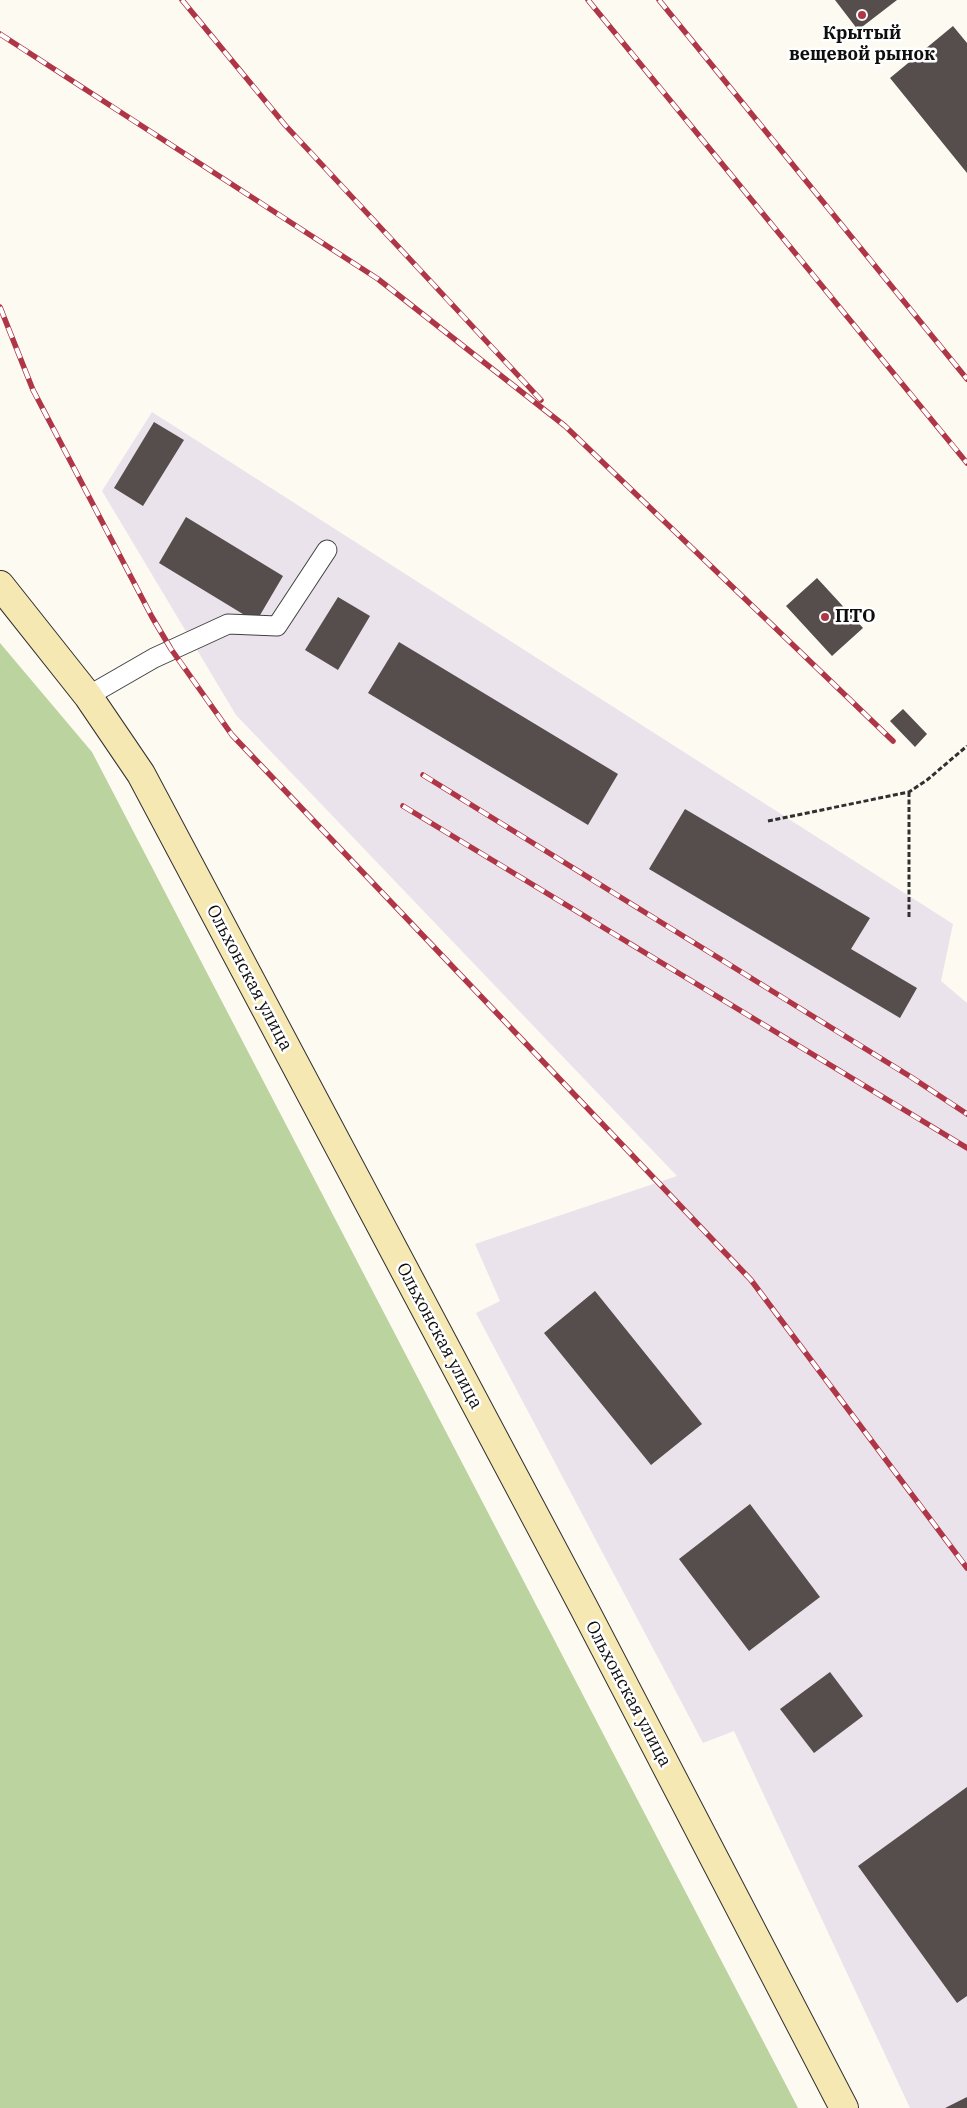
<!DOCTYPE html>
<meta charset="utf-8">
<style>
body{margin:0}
canvas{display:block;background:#fdfaf1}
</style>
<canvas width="967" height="2108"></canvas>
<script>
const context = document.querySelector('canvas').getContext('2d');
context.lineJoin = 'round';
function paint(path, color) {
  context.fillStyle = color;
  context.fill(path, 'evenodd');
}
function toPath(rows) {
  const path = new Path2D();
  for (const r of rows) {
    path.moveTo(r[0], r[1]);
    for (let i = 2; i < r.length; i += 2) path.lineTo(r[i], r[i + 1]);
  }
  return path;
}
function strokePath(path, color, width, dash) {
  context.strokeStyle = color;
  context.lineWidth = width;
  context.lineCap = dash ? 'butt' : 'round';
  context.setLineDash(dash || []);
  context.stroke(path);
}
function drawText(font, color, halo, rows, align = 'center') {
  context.font = font + ' "IBM Plex Serif",serif';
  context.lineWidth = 5;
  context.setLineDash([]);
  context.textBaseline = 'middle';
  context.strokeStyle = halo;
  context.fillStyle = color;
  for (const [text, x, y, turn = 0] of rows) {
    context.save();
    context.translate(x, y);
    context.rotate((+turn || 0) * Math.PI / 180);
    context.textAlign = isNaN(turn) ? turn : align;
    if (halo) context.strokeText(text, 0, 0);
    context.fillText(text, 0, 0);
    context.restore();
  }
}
const industrial = toPath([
 [152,412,953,924,941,981,967,1003,967,2108,910,2108,734,1731,703,1743,476,1313,500,1301,475,1244,677,1176,236,715,102,491]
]);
const forest = toPath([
 [0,643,92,752,798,2108,0,2108]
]);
const building = toPath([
 [835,0,897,0,858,30],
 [953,26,967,43,967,173,890,78],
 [154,422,184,440,143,506,114,488],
 [186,517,283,576,256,622,159,563],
 [817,578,863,628,832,656,786,606],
 [338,597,370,616,338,670,305,650],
 [399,642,618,774,588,825,368,693],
 [903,709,927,734,915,747,890,721],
 [685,809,870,918,851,949,917,988,900,1018,649,869],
 [595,1291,702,1424,651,1465,544,1333],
 [750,1504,820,1597,749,1651,679,1559],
 [830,1672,863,1716,814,1753,780,1709],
 [967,1787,967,1996,957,2003,858,1866],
 [967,2097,967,2108,945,2108]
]);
const path = toPath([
 [909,792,909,918],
 [768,821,909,792,927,780,967,746]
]);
const lane = toPath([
 [88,696,154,658,228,624,277,626,327,550]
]);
const secondary = toPath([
 [0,585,88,696,141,774,584,1608,844,2108]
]);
const rail = toPath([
 [182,0,285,125,541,400],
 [588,0,967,463],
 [659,0,967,379],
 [0,34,378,279,565,426,893,741],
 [0,307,33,390,152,617,171,649,232,735,751,1280,967,1568],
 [423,775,911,1077,967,1114],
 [403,806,967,1148]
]);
const markers = [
 [862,15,5,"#ae3646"],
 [825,617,5,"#ae3646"]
];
const poiNames = [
 ["Крытый",862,34],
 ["вещевой рынок",862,55],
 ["ПТО",835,617,"left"]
];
const streetNames = [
 ["Ольхонская улица",249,978,62],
 ["Ольхонская улица",439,1336,62],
 ["Ольхонская улица",628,1694,62]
];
paint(industrial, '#eae3eb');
paint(forest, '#bbd39f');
paint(building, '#554e4c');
strokePath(lane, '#414141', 21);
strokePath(secondary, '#303030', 30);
strokePath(path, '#303030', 3, [5, 2.5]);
strokePath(lane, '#fff', 19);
strokePath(secondary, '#f6e8b3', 28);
strokePath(rail, '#ae3646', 5.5);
strokePath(rail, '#fff', 4, [11]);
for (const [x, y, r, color] of markers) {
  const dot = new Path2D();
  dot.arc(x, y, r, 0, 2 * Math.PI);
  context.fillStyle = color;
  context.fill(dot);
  strokePath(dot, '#fff', 2);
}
drawText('bold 18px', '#0e0e0e', '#fff', poiNames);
drawText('18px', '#0e0e0e', '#fff', streetNames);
</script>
